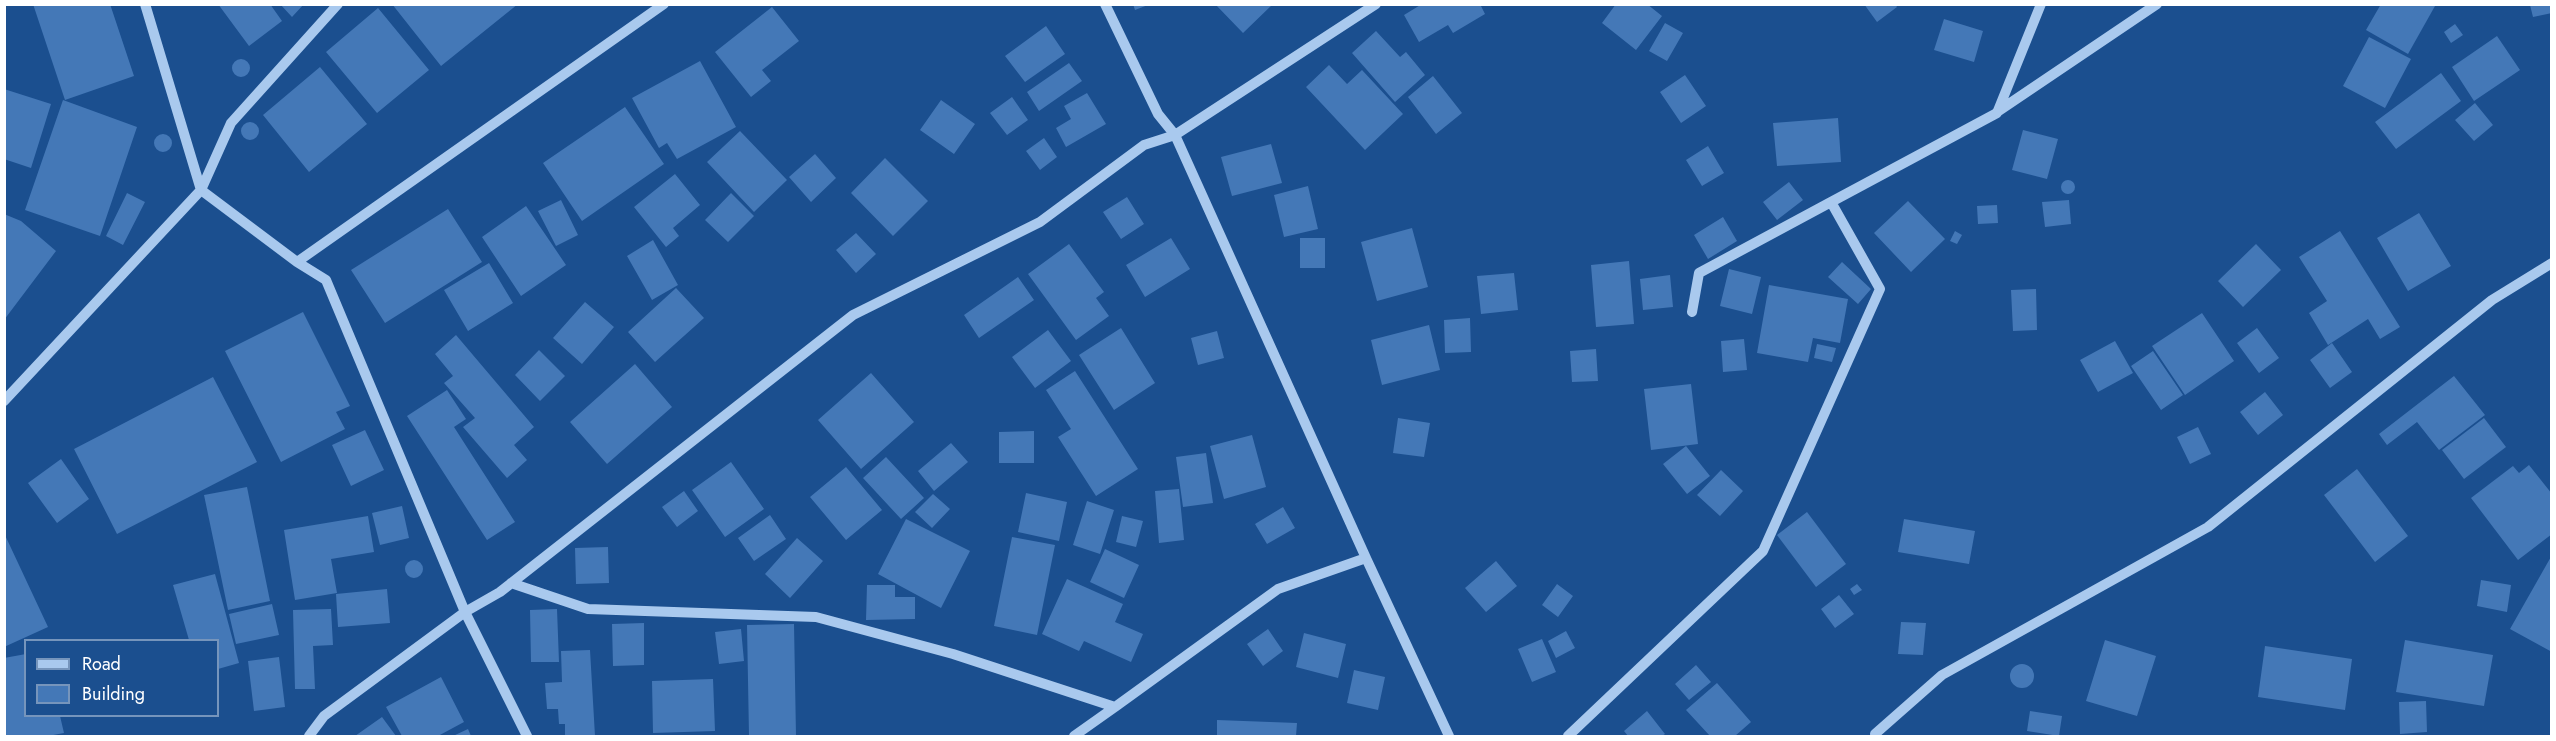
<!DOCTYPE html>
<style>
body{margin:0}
#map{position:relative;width:2556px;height:741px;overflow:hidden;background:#1b4f8f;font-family:Jost,sans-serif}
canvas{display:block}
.frame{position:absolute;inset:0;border:6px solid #fff;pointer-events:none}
.legend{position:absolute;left:24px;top:639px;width:195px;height:78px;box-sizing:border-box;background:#1b4f8f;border:2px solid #7695bc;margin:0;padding:8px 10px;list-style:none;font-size:18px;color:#fff}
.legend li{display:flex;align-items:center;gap:12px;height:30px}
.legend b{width:30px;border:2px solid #7695bc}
</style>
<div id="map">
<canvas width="2556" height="741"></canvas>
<div class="frame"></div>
<ul class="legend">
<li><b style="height:8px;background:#a9c9ee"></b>Road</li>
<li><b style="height:16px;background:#4478b7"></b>Building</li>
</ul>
</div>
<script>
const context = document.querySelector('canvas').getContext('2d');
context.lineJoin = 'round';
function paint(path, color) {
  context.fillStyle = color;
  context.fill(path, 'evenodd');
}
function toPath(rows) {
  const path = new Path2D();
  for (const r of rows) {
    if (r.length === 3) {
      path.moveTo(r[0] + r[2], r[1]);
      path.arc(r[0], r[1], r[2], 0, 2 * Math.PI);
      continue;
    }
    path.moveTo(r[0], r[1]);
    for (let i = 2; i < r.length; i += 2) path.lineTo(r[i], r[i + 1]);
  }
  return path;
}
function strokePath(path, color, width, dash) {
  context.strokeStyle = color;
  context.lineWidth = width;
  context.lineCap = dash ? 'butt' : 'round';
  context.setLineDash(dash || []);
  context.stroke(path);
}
const building = toPath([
 [33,4,110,4,134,76,65,100],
 [218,4,270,4,282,21,249,46],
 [280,4,304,4,292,17],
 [392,4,518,4,441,66],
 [1133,4,1148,4,1148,5,1135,10],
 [1215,4,1273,4,1243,33],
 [1422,4,1480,4,1485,14,1453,33,1448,25,1419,42,1404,15],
 [1616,4,1647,4,1662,16,1636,50,1602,23],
 [1864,4,1895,4,1897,7,1877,22],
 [2381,4,2435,6,2408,54,2366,30],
 [2530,5,2552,5,2552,13,2533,17],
 [772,7,799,41,762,70,771,81,751,97,715,52],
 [378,8,429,70,377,113,326,52],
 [1944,19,1983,31,1974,62,1934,50],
 [1665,23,1683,33,1667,61,1649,51],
 [2455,24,2463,35,2451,43,2444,32],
 [1046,26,1065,54,1025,82,1005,56],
 [1376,31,1400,57,1406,52,1425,75,1395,102,1352,53],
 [2497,36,2520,70,2474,101,2452,67],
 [2369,37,2411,59,2385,108,2343,86],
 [241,68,9],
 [700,61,736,127,677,159,667,143,659,148,632,98],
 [1069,63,1082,81,1039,111,1027,92],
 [1329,65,1347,84,1362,70,1403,114,1365,150,1306,87],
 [320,67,367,124,309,172,263,115],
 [2441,73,2461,101,2396,149,2375,122],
 [1685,75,1706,106,1681,123,1660,92],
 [1433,76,1462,113,1436,134,1408,97],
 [4,89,51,104,31,168,4,159],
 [1087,93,1106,124,1066,147,1056,128,1071,119,1064,106],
 [1012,97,1028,120,1007,135,990,113],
 [63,100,137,127,100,236,25,210],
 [941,100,975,124,954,154,920,130],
 [2475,103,2493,125,2474,141,2455,120],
 [625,107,664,164,582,221,543,163],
 [1838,118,1841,162,1777,166,1773,123],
 [250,131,9],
 [2023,130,2058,139,2047,179,2012,170],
 [740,131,787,180,754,212,707,162],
 [163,143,9],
 [1044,138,1057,157,1040,170,1026,151],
 [1271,144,1282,183,1232,196,1221,157],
 [1708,146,1724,173,1702,186,1686,160],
 [815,154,836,178,811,202,789,177],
 [885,158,928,201,893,236,851,193],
 [675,174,700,205,673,228,679,236,666,247,634,207],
 [2068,187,7],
 [1789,182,1803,200,1777,220,1763,202],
 [1308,186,1318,229,1284,237,1274,195],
 [127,193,145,202,123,245,106,236],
 [731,193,754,216,728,242,705,220],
 [1127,197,1144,224,1121,239,1103,212],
 [561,200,578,235,556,246,538,211],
 [2069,200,2071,224,2045,227,2042,202],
 [1908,201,1945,239,1911,272,1874,233],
 [1997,205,1998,223,1978,224,1977,206],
 [526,206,566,265,521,296,482,237],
 [448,209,482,262,385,323,351,270],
 [2419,213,2451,266,2408,291,2377,238],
 [4,214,21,221,56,251,4,320],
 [1723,217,1737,241,1708,259,1694,235],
 [1412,228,1428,287,1377,301,1361,242],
 [1955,231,1962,235,1957,244,1950,241],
 [2340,231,2400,327,2380,339,2368,319,2328,345,2309,313,2327,301,2299,257],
 [856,233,876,254,856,273,836,250],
 [1171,238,1190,269,1145,297,1126,265],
 [1300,238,1325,238,1325,268,1300,268],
 [653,240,678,285,652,300,627,256],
 [1069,244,1104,292,1096,298,1109,316,1076,340,1028,274],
 [2256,244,2281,270,2243,307,2218,281],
 [1629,261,1634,324,1596,327,1591,265],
 [1842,262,1871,289,1858,304,1828,277],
 [489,263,513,303,468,331,444,290],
 [1729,269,1761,277,1752,314,1720,306],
 [1514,273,1518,310,1481,314,1477,276],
 [1670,275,1673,307,1643,310,1640,279],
 [1018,277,1034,300,979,338,964,315],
 [1769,285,1848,299,1840,343,1813,338,1808,362,1757,353],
 [676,288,704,318,655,362,628,332],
 [2036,289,2037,330,2013,331,2011,290],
 [585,302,614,327,582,364,553,338],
 [303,312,350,406,336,412,345,429,281,462,225,351],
 [2202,313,2234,361,2185,395,2152,346],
 [1470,318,1471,352,1445,353,1444,320],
 [1429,325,1440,370,1382,385,1371,340],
 [1121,328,1155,383,1114,410,1079,355],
 [2257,328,2279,358,2259,373,2237,343],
 [1048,330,1071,361,1035,388,1012,357],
 [1217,331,1224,358,1198,365,1191,338],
 [456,335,534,427,514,445,527,460,507,478,463,427,475,418,444,383,453,376,435,354],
 [1744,339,1747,370,1723,372,1721,341],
 [2115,341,2133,373,2098,392,2080,360],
 [2332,343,2352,372,2330,388,2310,360],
 [1817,344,1836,348,1832,362,1814,358],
 [1596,349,1598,381,1572,382,1570,351],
 [539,350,565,376,540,401,515,375],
 [2153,351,2183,395,2161,410,2131,366],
 [635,364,672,407,607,464,570,422],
 [1075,371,1138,469,1096,496,1058,437,1071,429,1046,390],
 [871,373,914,422,861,469,818,420],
 [2454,376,2485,415,2439,450,2417,422,2387,445,2379,434],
 [213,377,257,462,117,534,74,449],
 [1691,384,1698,444,1651,450,1644,389],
 [447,390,466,419,454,427,515,522,487,540,407,416],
 [2265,392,2283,415,2258,435,2240,412],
 [1398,418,1430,423,1424,457,1393,453],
 [2484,418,2506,447,2464,479,2442,450],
 [2198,427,2211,454,2190,464,2177,437],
 [365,430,384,470,351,486,332,445],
 [1034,431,1034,463,999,463,999,432],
 [1252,435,1266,487,1224,499,1210,446],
 [951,443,968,462,934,491,918,471],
 [1686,446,1710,476,1687,494,1663,464],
 [1206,453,1213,503,1183,507,1176,457],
 [886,457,924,498,901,519,863,478],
 [61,459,89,499,57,523,28,483],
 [731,462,764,509,725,537,692,490],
 [2529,465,2552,494,2552,534,2518,560,2471,498,2513,466,2519,473],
 [846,467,882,510,846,540,810,497],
 [2357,469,2408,536,2375,562,2324,495],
 [1721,470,1743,491,1720,516,1697,495],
 [247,487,270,601,228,610,204,495],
 [1179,489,1184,540,1159,543,1155,491],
 [684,491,698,511,677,527,662,507],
 [1026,493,1067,502,1059,541,1018,532],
 [933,494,950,509,932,528,915,512],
 [1087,501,1114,510,1100,554,1073,545],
 [402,506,409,538,380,545,372,513],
 [1283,507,1295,528,1267,544,1255,524],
 [1807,512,1846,564,1816,587,1777,535],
 [770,515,786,539,754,561,738,538],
 [368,516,374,552,331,559,337,593,295,600,284,530],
 [1122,516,1143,521,1136,547,1116,542],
 [906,519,970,551,941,608,878,574],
 [1904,519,1975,531,1969,564,1898,552],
 [4,533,48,627,4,647],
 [1012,537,1055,545,1037,635,994,626],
 [797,538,823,561,790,598,765,574],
 [608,547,609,583,576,584,575,548],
 [1105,549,1139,565,1124,598,1090,582],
 [2552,555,2552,652,2510,629],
 [414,569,9],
 [1496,561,1517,586,1486,612,1465,588],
 [215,574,239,663,218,669,218,640,189,640,173,585],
 [1067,579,1123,604,1115,622,1143,634,1131,662,1084,641,1079,651,1042,634],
 [2481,580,2511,585,2507,612,2477,606],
 [1557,584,1573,596,1558,617,1542,605],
 [1857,584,1862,590,1854,595,1850,589],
 [867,585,895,585,895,597,915,597,915,619,866,620],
 [387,589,390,623,338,627,336,594],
 [1839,595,1854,614,1835,628,1821,609],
 [272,604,279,635,236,644,229,614],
 [331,609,333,645,313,646,315,689,295,689,293,610],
 [557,609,559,662,531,662,530,610],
 [1901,622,1926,623,1923,655,1898,654],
 [644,623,644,665,613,666,612,624],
 [794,624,796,736,749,736,747,625],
 [741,629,744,661,719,664,715,632],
 [1268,629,1283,651,1263,666,1247,644],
 [1566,631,1575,648,1556,658,1548,641],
 [1304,633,1346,644,1338,678,1296,667],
 [1542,639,1556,672,1532,682,1518,649],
 [2105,640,2156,656,2137,716,2086,701],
 [2405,640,2493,655,2484,706,2396,692],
 [2265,646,2352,659,2345,710,2258,697],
 [590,650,595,736,565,736,565,724,559,724,558,709,547,709,545,683,562,682,561,651],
 [26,654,26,716,60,716,64,733,48,736,4,736,4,658],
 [279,657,285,707,254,711,248,661],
 [2022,676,12],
 [1696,665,1711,682,1689,700,1675,684],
 [1354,670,1385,677,1378,710,1347,703],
 [441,677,464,722,438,736,402,736,386,707],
 [713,679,715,731,653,733,652,681],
 [1717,683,1751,722,1735,736,1710,736,1686,710],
 [2426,701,2427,732,2400,734,2399,702],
 [1647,711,1665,734,1662,736,1628,736,1624,731],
 [2030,711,2062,716,2059,736,2027,731],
 [382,717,396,736,355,736],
 [1217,720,1297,723,1296,736,1217,736],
 [468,729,471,736,453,736]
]);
const minor = toPath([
 [145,4,201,190,297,262,326,280,465,612,324,716,309,736],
 [1105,4,1158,114,1175,135,1366,558],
 [1997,112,2157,4],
 [297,262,664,4],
 [1692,312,1699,273,1831,202],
 [4,401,201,190,231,123,338,4],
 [511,583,588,609,816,617,953,654,1115,707,1278,589,1366,558,1449,736],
 [1875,734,1942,675,2208,527,2492,300,2552,263],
 [527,736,465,612,500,592,853,315,1040,222,1144,145,1175,135,1376,4],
 [1074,736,1115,707],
 [1568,736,1763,551,1880,289,1831,202,1997,113,2041,4]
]);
paint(building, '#4478b7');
strokePath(minor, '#a9c9ee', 10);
</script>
